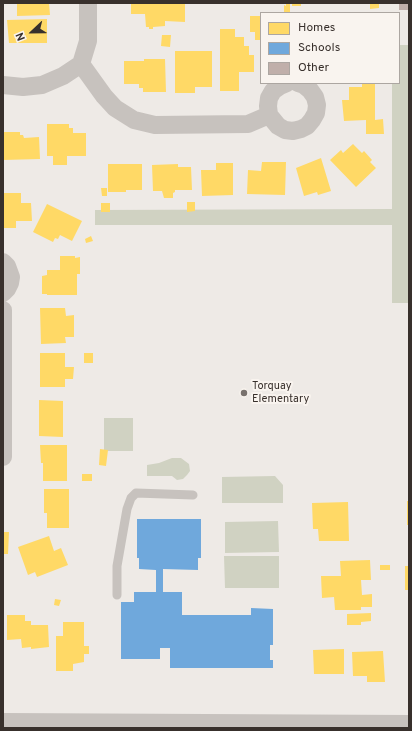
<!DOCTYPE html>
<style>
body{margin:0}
#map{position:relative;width:412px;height:731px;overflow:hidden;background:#eeeae6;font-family:Overpass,sans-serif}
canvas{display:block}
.frame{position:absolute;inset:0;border:4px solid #38302c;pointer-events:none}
.legend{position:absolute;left:260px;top:12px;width:140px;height:72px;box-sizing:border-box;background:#f9f4ef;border:1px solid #aca6a1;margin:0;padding:5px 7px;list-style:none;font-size:12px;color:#38302c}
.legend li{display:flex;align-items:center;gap:8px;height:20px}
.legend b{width:20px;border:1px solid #aca6a1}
.north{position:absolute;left:12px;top:12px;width:40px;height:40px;-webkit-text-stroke:3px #f9f4ef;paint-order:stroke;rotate:248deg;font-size:11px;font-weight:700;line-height:16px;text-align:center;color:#38302c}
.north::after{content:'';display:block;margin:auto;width:14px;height:18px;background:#38302c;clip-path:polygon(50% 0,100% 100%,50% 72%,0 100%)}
</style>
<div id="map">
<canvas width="412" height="731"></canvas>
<div class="frame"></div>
<ul class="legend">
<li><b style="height:11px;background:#ffd966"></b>Homes</li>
<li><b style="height:11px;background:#6fa8dc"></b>Schools</li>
<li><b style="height:11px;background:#c0afaa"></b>Other</li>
</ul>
<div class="north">N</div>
</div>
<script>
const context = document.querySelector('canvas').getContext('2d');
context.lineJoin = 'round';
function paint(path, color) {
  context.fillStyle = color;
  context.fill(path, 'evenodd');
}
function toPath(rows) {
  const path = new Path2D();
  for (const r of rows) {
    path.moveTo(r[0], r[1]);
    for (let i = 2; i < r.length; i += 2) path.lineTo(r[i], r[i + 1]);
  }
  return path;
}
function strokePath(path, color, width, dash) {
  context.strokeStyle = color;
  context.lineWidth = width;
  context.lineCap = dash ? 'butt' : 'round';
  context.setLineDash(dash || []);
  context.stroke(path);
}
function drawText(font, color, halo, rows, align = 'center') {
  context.font = font + ' Overpass,sans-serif';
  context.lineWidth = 4;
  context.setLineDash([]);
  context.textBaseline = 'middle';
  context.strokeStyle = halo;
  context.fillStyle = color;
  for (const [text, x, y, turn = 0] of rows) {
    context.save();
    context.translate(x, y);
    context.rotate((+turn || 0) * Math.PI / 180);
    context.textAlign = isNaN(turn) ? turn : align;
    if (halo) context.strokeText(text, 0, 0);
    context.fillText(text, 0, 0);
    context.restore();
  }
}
const green = toPath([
 [399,45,409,45,409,303,392,303,392,225,95,225,95,210,392,209,392,83,399,83],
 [104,418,133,418,133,451,104,451],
 [172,458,181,458,189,464,190,471,187,475,183,479,177,480,172,476,147,476,147,465,159,463],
 [275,476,283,485,283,503,222,503,222,477],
 [278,521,279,552,225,553,225,522],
 [224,556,279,556,279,588,225,588]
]);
const homes = toPath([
 [17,3,49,3,50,15,17,16],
 [131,3,185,3,185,22,165,21,165,26,153,27,153,29,149,29,149,27,146,27,145,14,131,14],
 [286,3,290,3,290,13,284,13,284,5,286,6],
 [292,3,301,3,301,6,292,6],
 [370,3,379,3,379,8,370,9],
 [250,16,261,16,261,40,255,40,255,32,250,32],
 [47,19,47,43,9,43,7,20],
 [220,29,235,29,235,37,244,37,244,46,249,46,249,55,254,55,254,72,239,72,239,91,220,91],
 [162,35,171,35,170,47,161,46],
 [175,51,212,51,212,87,195,87,195,93,175,93],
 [144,59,165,59,166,92,143,92,143,88,139,88,139,84,124,84,124,61,144,61],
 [362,83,375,83,375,120,383,119,384,134,366,134,366,120,344,121,342,100,349,100,349,87,362,87],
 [47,124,69,124,69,128,73,128,73,133,86,133,86,156,67,156,67,165,53,165,53,156,47,156],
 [3,132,20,132,20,135,23,135,24,138,39,137,40,159,3,160],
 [353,144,362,153,364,151,372,160,370,162,376,168,356,187,330,160,341,150,343,153],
 [321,158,331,191,318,195,317,192,304,196,296,168],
 [262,162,286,162,285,195,247,194,248,170,261,171],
 [216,163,233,163,233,195,202,196,201,170,216,170],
 [108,164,142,164,142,190,126,190,126,192,108,192],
 [178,164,178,167,191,167,192,190,175,190,175,192,173,193,173,198,164,198,162,191,153,191,152,165],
 [101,188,107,188,107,196,102,196],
 [3,193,21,193,21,203,31,203,32,221,16,221,16,228,3,228],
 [187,202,195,202,195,211,187,212],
 [101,203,110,203,110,212,101,212],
 [47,204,82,221,72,241,60,235,58,239,55,238,53,242,33,232],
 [91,236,93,241,86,243,85,239],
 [60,256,75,256,75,258,80,257,80,274,77,274,77,295,47,295,47,294,42,294,42,276,47,275,47,270,60,270],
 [40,308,65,308,66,316,74,315,74,337,65,337,66,343,41,344],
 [40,353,65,353,65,367,74,367,73,379,65,379,65,387,40,387],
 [84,353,93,353,93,363,84,363],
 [39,400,63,401,63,437,39,436],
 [40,445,67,445,67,481,43,481,43,463,41,463],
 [100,449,108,450,106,466,99,465],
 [82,474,92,474,92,481,82,481],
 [44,489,69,489,69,528,47,528,47,513,44,513],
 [407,501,409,501,409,525,407,525],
 [348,502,349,541,319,541,318,529,313,529,312,503],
 [3,532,9,532,8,554,3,554],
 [49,536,54,551,61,548,68,565,37,577,35,572,28,575,18,547],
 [370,560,371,580,361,580,362,595,372,594,372,607,361,607,361,610,335,610,334,597,322,598,321,576,341,576,340,561],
 [380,565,390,565,390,570,380,570],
 [405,566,409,566,409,590,405,590],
 [55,599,61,600,59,606,54,605],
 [371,613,371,621,361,622,361,625,347,625,347,614],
 [7,615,25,615,25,621,31,621,31,625,48,625,49,647,31,649,31,647,22,648,21,639,7,640],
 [63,622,84,622,84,646,89,646,89,654,84,654,84,662,73,664,73,671,56,671,56,636,63,636],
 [344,649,344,674,314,674,313,650],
 [383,651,385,682,367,682,367,676,353,676,352,652]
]);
const schools = toPath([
 [137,519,201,519,201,558,198,558,198,570,163,569,163,592,182,592,182,615,251,615,251,608,273,609,273,645,270,645,270,660,273,660,273,668,170,668,170,648,160,648,160,659,121,659,121,602,134,602,134,592,156,592,156,570,139,569,139,558,137,558]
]);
const building = toPath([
 [399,3,409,3,409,10,399,10]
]);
const service = toPath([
 [117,595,117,566,127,509,131,498,136,493,193,495]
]);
const minor = toPath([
 [81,64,104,96,115,108,134,120,155,125,248,124,269,115],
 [287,83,280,86,273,91,269,98,268,106,269,115,278,126,285,130,293,131,301,129,307,126,312,120,316,113,317,105,315,97,310,90,304,85,298,83],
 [3,85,23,87,42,85,63,76,81,64,88,41,88,3],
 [3,262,7,266,11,277,10,283,7,289,3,293],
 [3,310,3,457]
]);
const tertiary = toPath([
 [3,724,409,726]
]);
const markers = [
 [244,393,4,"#78716d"]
];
const poiNames = [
 ["Torquay",252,387],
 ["Elementary",252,400]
];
paint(green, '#d0d2c2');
paint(homes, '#ffd966');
paint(schools, '#6fa8dc');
paint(building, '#c0afaa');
strokePath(service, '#c7c2be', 9);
strokePath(minor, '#c7c2be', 18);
strokePath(tertiary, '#c7c2be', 22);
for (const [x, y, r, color] of markers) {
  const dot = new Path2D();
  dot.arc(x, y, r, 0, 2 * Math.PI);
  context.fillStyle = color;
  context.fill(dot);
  strokePath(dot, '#f9f4ef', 1.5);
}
drawText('11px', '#38302c', '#f9f4ef', poiNames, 'left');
</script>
